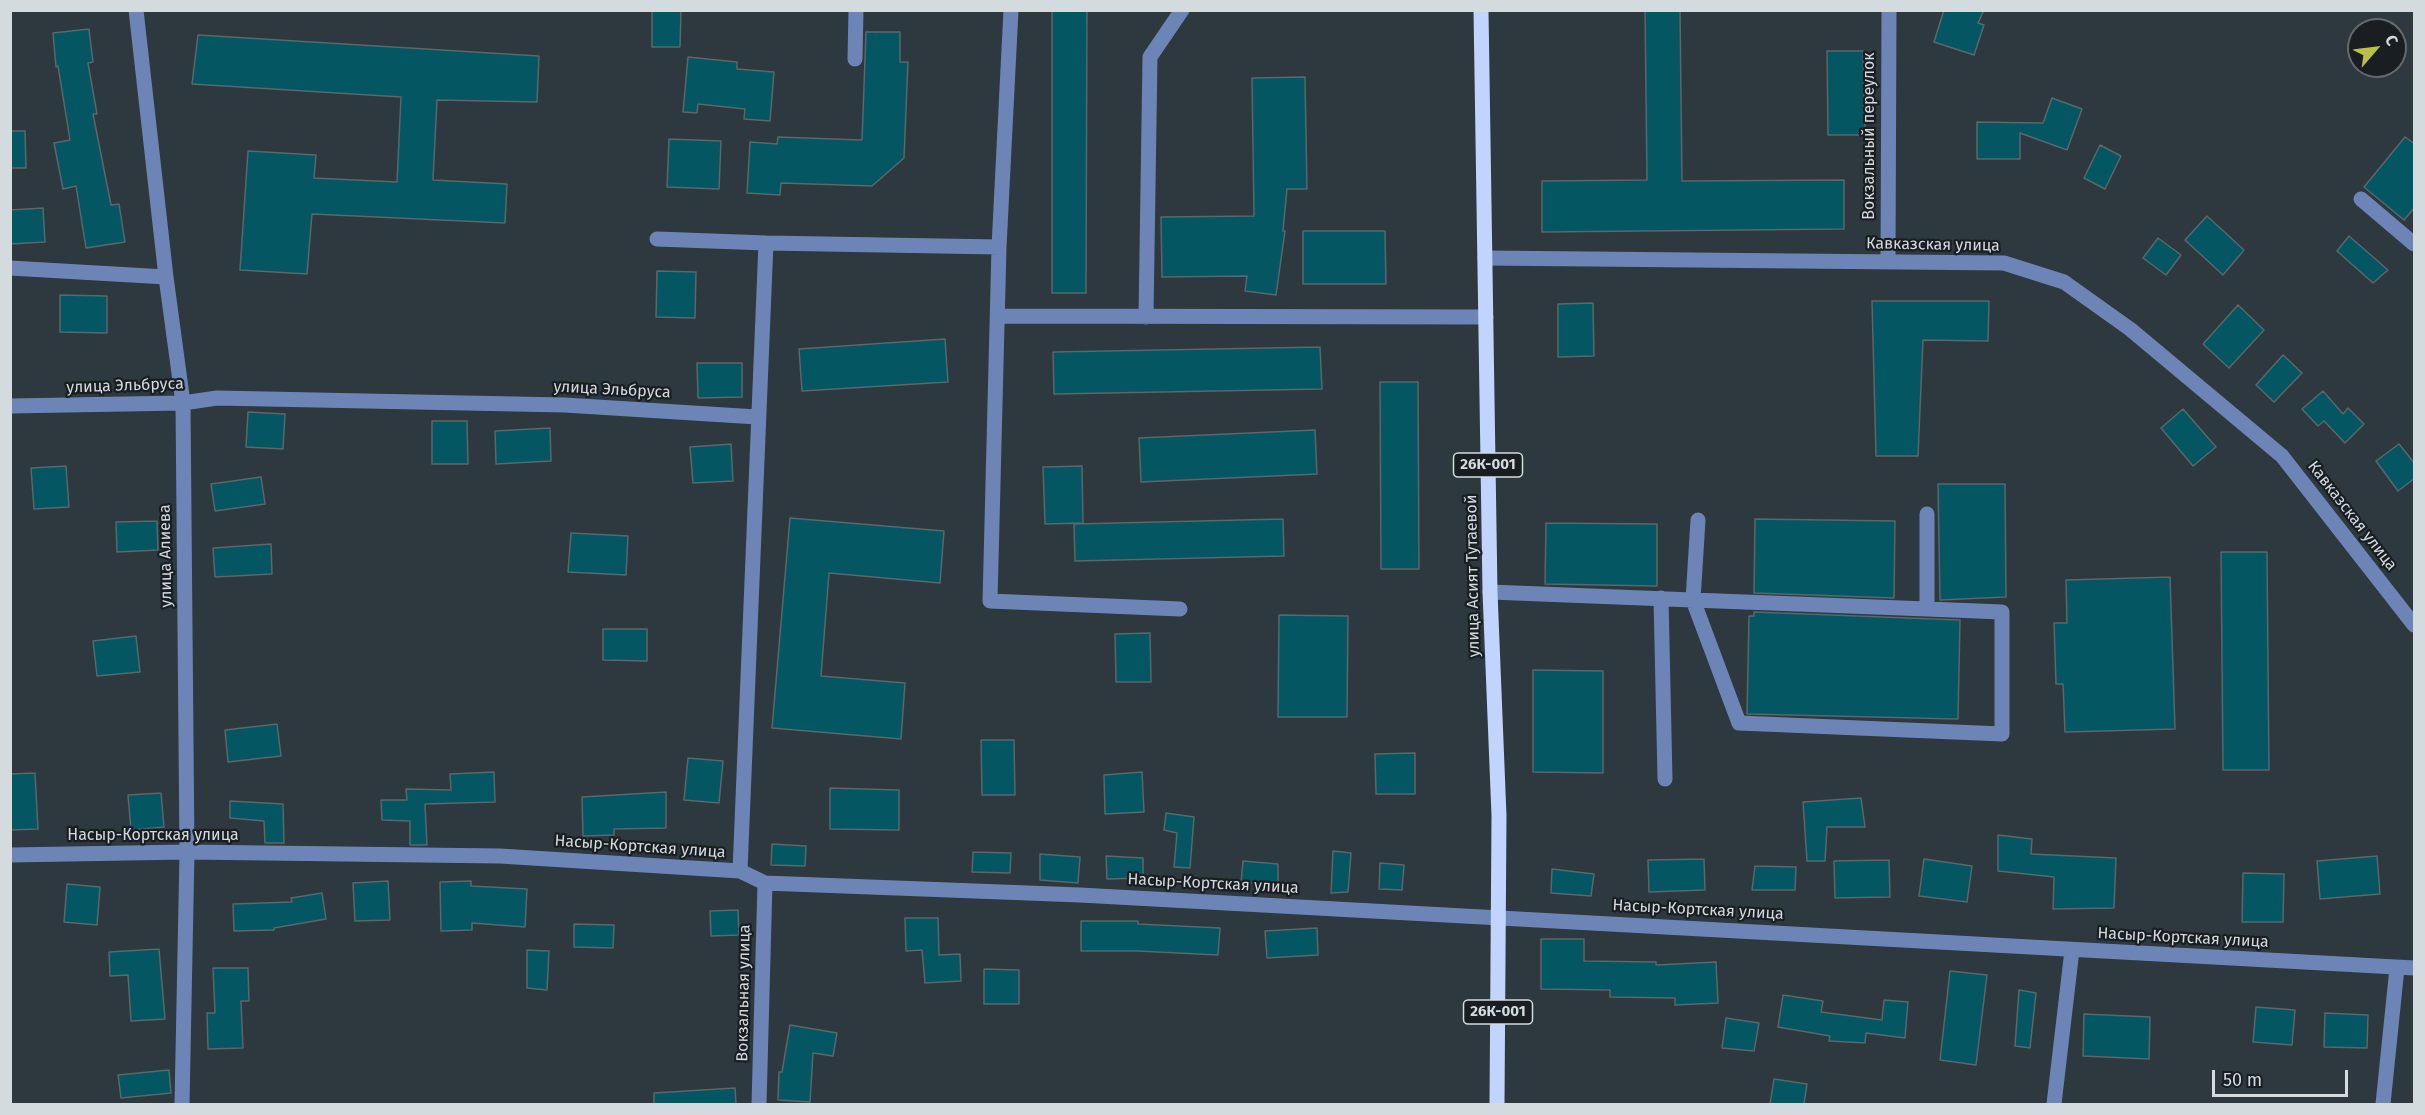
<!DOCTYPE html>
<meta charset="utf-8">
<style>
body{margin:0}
#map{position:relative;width:2425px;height:1115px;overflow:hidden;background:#2d383f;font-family:"Fira Sans",sans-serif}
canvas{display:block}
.frame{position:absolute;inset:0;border:12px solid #d4dbdf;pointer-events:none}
.north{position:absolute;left:2347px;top:18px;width:60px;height:60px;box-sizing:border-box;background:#191e22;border:2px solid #646a6e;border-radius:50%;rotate:62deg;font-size:16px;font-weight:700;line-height:24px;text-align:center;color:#d4dbdf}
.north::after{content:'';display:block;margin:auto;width:21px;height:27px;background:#bac045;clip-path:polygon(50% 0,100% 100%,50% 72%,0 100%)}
.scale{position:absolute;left:2212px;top:1070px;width:136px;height:27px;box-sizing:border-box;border:3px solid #d4dbdf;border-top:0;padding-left:8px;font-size:18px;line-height:21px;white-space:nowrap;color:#d4dbdf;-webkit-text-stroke:4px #191e22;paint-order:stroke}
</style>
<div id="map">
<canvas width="2425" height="1115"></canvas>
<div class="frame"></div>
<div class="north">С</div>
<div class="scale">50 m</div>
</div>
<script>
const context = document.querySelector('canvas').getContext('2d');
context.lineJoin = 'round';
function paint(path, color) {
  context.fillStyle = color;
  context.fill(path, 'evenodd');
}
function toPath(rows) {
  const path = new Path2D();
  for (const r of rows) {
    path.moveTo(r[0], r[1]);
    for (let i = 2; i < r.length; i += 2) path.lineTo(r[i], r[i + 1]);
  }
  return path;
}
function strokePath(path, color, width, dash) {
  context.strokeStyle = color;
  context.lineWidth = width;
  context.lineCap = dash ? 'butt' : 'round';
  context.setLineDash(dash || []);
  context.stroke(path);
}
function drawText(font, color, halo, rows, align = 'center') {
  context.font = font + ' "Fira Sans",sans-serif';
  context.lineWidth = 4.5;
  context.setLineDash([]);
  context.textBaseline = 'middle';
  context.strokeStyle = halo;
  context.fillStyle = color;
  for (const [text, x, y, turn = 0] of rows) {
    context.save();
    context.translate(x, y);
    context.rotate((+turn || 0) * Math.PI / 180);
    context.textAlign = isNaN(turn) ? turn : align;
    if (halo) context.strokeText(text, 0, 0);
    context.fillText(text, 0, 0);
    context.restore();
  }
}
const building = toPath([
 [652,10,681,10,680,47,652,47,652,10],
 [1052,10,1087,10,1086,293,1052,293,1052,10],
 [1645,10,1680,10,1682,181,1844,180,1844,229,1542,232,1542,181,1647,180,1645,10],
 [1944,10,1984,10,1978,23,1984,25,1974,55,1934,42,1944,10],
 [89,29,93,62,88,63,97,114,93,114,111,205,119,204,125,242,86,248,76,186,63,189,54,143,70,140,58,66,56,67,53,33,89,29],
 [866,32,900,32,900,62,908,62,904,158,872,186,781,183,780,195,747,193,750,142,777,144,778,137,862,140,866,32],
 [198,35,539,56,537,102,437,100,433,180,507,184,505,223,312,214,307,274,240,270,248,151,316,155,314,178,397,182,401,97,192,84,198,35],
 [1827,51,1863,51,1865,135,1828,135,1827,51],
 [688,57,737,62,737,69,774,72,770,121,744,119,745,109,698,104,697,113,683,112,688,57],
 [1305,77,1307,189,1287,189,1283,231,1285,231,1276,295,1245,291,1247,276,1162,277,1161,217,1254,216,1252,78,1305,77],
 [2052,98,2082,109,2067,150,2020,133,2020,159,1977,159,1977,122,2043,123,2052,98],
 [10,131,25,131,26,168,10,168,10,131],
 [2405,137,2415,144,2415,207,2404,220,2364,187,2405,137],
 [669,139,721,141,719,189,667,187,669,139],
 [2100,145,2121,156,2105,189,2084,178,2100,145],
 [43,208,45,242,10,244,10,210,43,208],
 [2207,216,2244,250,2223,275,2185,240,2207,216],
 [1303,231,1385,231,1386,284,1303,284,1303,231],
 [2349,236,2388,270,2373,283,2337,251,2349,236],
 [2158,238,2181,255,2166,275,2143,258,2158,238],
 [657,271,696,272,695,318,656,317,657,271],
 [60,295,107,296,107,333,60,332,60,295],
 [1872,301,1989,301,1988,341,1923,340,1918,456,1876,456,1872,301],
 [1593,303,1594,356,1558,357,1558,304,1593,303],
 [2238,305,2264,330,2229,368,2203,344,2238,305],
 [945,339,948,382,802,391,799,349,945,339],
 [1320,347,1322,389,1054,394,1053,352,1320,347],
 [2283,355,2302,373,2274,402,2256,385,2283,355],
 [697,363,742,363,742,397,698,398,697,363],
 [1380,382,1418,382,1419,569,1381,569,1380,382],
 [2323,391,2343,414,2348,408,2364,424,2345,443,2324,421,2318,426,2302,409,2323,391],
 [2183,409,2216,447,2193,466,2161,428,2183,409],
 [248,412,285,414,283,449,246,447,248,412],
 [432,421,467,421,468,464,432,464,432,421],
 [550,428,551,461,496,464,495,431,550,428],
 [1315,430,1317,474,1141,482,1139,438,1315,430],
 [731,444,733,481,693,483,690,447,731,444],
 [2399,444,2415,464,2415,478,2398,491,2376,461,2399,444],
 [66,466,69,507,34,509,31,468,66,466],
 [1082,466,1083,523,1045,524,1043,467,1082,466],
 [261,477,265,504,215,511,211,484,261,477],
 [1938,484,2005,484,2006,597,1940,600,1938,484],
 [790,518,944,531,940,583,829,573,821,676,905,683,901,739,772,728,790,518],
 [1283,519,1284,556,1075,561,1074,524,1283,519],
 [1755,519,1895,521,1894,598,1754,593,1755,519],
 [157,521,158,550,117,552,116,522,157,521],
 [1546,523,1657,524,1657,586,1545,584,1546,523],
 [571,533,628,536,626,575,568,572,571,533],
 [271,544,272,574,215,577,213,548,271,544],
 [2221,552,2267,552,2269,770,2223,770,2221,552],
 [2170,577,2175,729,2065,732,2063,684,2056,684,2054,623,2067,623,2066,580,2170,577],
 [1754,612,1960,620,1958,719,1747,714,1749,616,1754,616,1754,612],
 [1279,615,1348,616,1347,717,1278,717,1279,615],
 [603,629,647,629,647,661,603,660,603,629],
 [1150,633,1151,682,1116,682,1115,634,1150,633],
 [136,636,140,672,97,676,93,641,136,636],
 [1533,670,1603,671,1603,773,1533,772,1533,670],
 [277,724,281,756,228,762,225,730,277,724],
 [981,740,1014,740,1015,795,982,795,981,740],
 [1415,753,1415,794,1376,794,1375,754,1415,753],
 [688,758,723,761,719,803,684,800,688,758],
 [494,772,495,802,425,804,427,845,410,845,410,821,382,820,381,800,407,800,406,789,451,790,450,774,494,772],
 [1142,772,1144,812,1105,814,1104,775,1142,772],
 [35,773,38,829,10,830,10,774,35,773],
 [830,788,899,790,899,830,830,829,830,788],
 [666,792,666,828,614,829,614,835,583,836,582,797,666,792],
 [161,793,164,827,131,830,128,795,161,793],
 [1861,798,1865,827,1827,827,1825,861,1807,861,1803,802,1861,798],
 [230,801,283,804,284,843,265,843,264,821,230,818,230,801],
 [1166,813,1194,817,1190,868,1174,867,1177,833,1164,830,1166,813],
 [1998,835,2032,839,2031,854,2116,858,2114,908,2053,909,2054,877,1998,871,1998,835],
 [772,844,806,846,805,866,771,865,772,844],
 [1333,851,1351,853,1348,892,1331,893,1333,851],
 [973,852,1011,853,1010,873,972,872,973,852],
 [1040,854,1080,857,1078,883,1040,880,1040,854],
 [1106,856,1143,858,1143,878,1107,879,1106,856],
 [2377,856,2380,894,2320,899,2317,861,2377,856],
 [1704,859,1705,890,1649,892,1648,860,1704,859],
 [1924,859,1972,866,1967,902,1919,896,1924,859],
 [1889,860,1890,897,1835,898,1834,861,1889,860],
 [1243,861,1278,864,1278,883,1241,883,1243,861],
 [1380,863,1404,865,1402,890,1379,889,1380,863],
 [1755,866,1796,867,1795,890,1752,890,1755,866],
 [1552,869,1594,874,1591,896,1551,893,1552,869],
 [2243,873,2284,874,2283,922,2242,922,2243,873],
 [388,881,390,920,355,921,353,883,388,881],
 [471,881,471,886,527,889,525,927,472,923,472,930,441,931,440,882,471,881],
 [67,884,100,887,97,925,64,922,67,884],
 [322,893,326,919,274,928,274,930,234,931,233,904,292,902,291,898,322,893],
 [738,910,739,935,711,936,710,911,738,910],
 [905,918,938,918,939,955,960,954,961,981,925,983,922,950,906,951,905,918],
 [1081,921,1138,921,1138,924,1220,928,1218,955,1138,951,1081,951,1081,921],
 [574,924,614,925,613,948,574,947,574,924],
 [1317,928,1318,955,1267,958,1265,931,1317,928],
 [1541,939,1584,939,1584,961,1656,962,1656,965,1716,962,1718,1003,1675,1005,1675,998,1610,997,1610,990,1541,989,1541,939],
 [159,949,165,1019,131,1021,128,975,110,976,109,952,159,949],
 [527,950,549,951,547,990,527,988,527,950],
 [213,968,248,968,249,1001,241,1001,243,1048,208,1049,207,1013,215,1013,213,968],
 [984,969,1019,970,1019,1004,984,1004,984,969],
 [1950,971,1987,975,1976,1065,1940,1060,1950,971],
 [2019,990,2036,993,2030,1048,2015,1046,2019,990],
 [1783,995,1823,1001,1821,1012,1882,1020,1884,1000,1908,1002,1905,1038,1866,1033,1865,1043,1829,1041,1830,1036,1778,1027,1783,995],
 [2256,1007,2295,1010,2292,1045,2253,1042,2256,1007],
 [2325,1013,2368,1015,2367,1048,2324,1047,2325,1013],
 [2084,1014,2150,1017,2149,1059,2083,1056,2084,1014],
 [1726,1018,1759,1023,1754,1051,1722,1048,1726,1018],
 [790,1025,837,1033,833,1056,813,1053,810,1102,778,1100,779,1072,782,1072,790,1025],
 [169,1070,171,1093,121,1098,118,1075,169,1070],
 [1774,1079,1807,1084,1804,1104,1770,1104,1774,1079],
 [735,1088,736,1104,654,1104,654,1093,735,1088]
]);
const minor = toPath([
 [136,10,166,277,183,403,187,852,182,1104],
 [1011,10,999,247,990,601,1180,609],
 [855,59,856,10],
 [2361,199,2414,244],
 [657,239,766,243],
 [1485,258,2004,263,2064,282,2130,329,2282,456,2414,625],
 [1888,262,1889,10],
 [10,268,166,277],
 [998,316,1486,317],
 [1146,317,1150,57,1182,10],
 [10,406,183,403,217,398,565,405,757,417],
 [1927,514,1927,609],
 [1490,592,1693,600,1927,609,2002,612,2002,734,1739,723,1693,600,1698,520],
 [1661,598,1665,779],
 [10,855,187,852,500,856,740,871,765,883,1080,895,2414,968],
 [740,871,766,243,999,247],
 [759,1104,765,883],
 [2054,1104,2072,950],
 [2383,1104,2397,968]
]);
const major = toPath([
 [1481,10,1490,592,1499,816,1497,1104]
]);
const shields = [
 [1488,465,69],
 [1498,1012,69]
];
const shieldNames = [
 ["26К-001",1488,465],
 ["26К-001",1498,1012]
];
const streetNames = [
 ["Вокзальный переулок",1870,136,-90],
 ["Кавказская улица",1933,245,1],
 ["улица Эльбруса",125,386,-2],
 ["улица Эльбруса",612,390,3],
 ["Кавказская улица",2352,516,52],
 ["улица Алиева",166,556,-91],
 ["улица Асият Тутаевой",1473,576,-91],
 ["Насыр-Кортская улица",153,836],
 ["Насыр-Кортская улица",640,847,4],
 ["Насыр-Кортская улица",1213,884,3],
 ["Насыр-Кортская улица",1698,910,3],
 ["Насыр-Кортская улица",2183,938,3],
 ["Вокзальная улица",744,993,-89]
];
paint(building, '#055663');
strokePath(building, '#58686b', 1.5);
strokePath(minor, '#6c85b6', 15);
strokePath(major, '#c0d4fd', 15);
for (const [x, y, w] of shields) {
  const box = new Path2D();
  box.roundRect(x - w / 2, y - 12, w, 24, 4.5);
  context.fillStyle = '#191e22';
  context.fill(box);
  strokePath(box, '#d4dbdf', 1.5);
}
drawText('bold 15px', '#d4dbdf', null, shieldNames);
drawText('16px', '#d4dbdf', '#191e22', streetNames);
</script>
